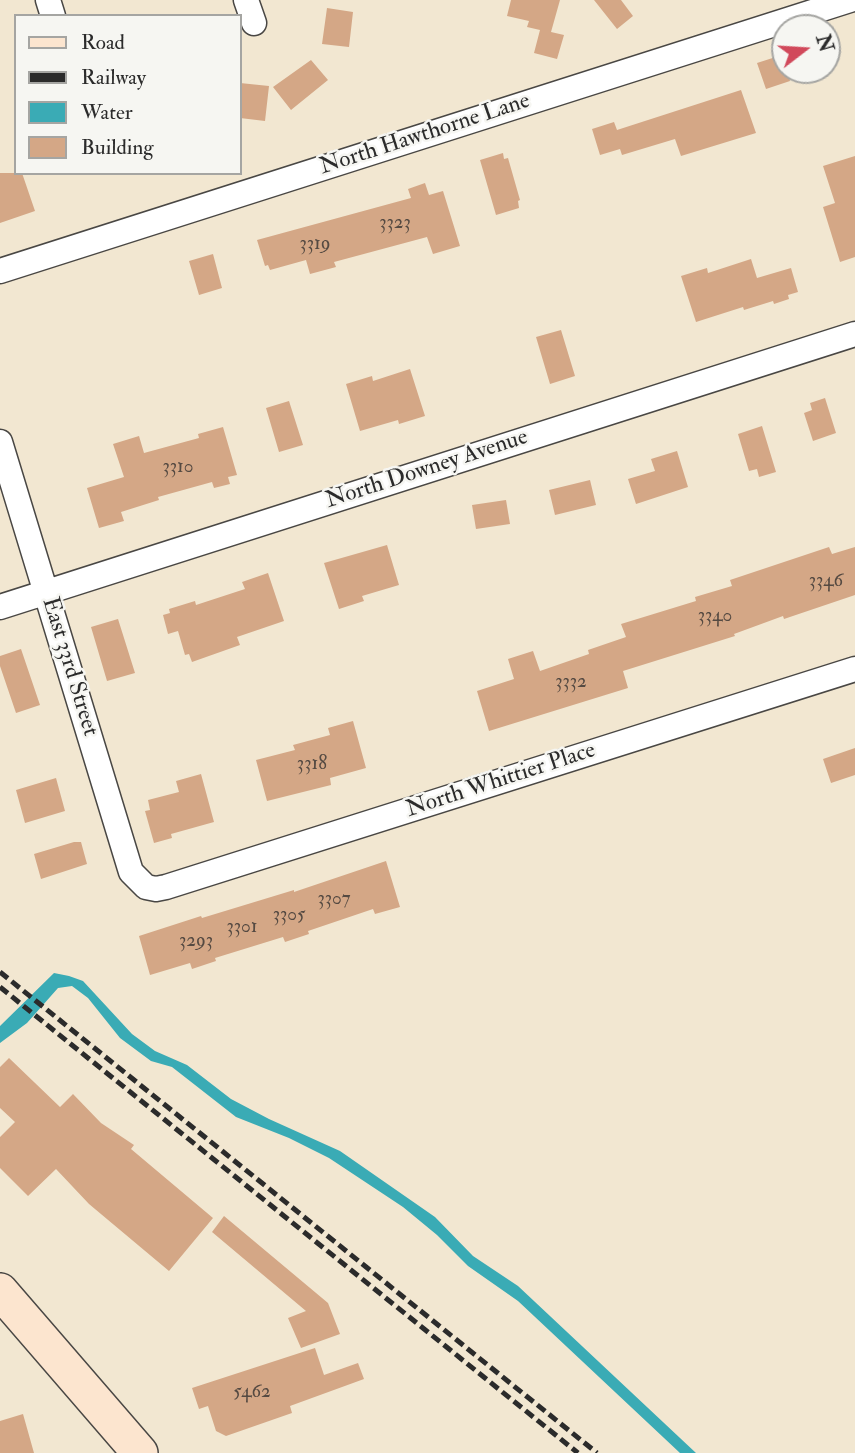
<!DOCTYPE html>
<style>
body{margin:0}
#map{position:relative;width:855px;height:1453px;overflow:hidden;background:#f2e7d1;font-family:"IM FELL Double Pica",serif}
canvas{display:block}
.legend{position:absolute;left:14px;top:14px;width:228px;height:161px;box-sizing:border-box;background:#f6f6f2;border:2px solid #a5a5a2;margin:0;padding:9px 12px;list-style:none;font-size:21px;color:#2b2b2b}
.legend li{display:flex;align-items:center;gap:14px;height:35px}
.legend b{width:35px;border:2px solid #a5a5a2}
.north{position:absolute;left:771px;top:14px;width:70px;height:70px;box-sizing:border-box;background:#f6f6f2;border:2px solid #a5a5a2;border-radius:50%;rotate:73deg;font-size:19px;font-weight:700;line-height:28px;text-align:center;color:#2b2b2b}
.north::after{content:'';display:block;margin:auto;width:24px;height:32px;background:#d1495b;clip-path:polygon(50% 0,100% 100%,50% 72%,0 100%)}
</style>
<div id="map">
<canvas width="855" height="1453"></canvas>
<ul class="legend">
<li><b style="height:9px;background:#fce5cf"></b>Road</li>
<li><b style="height:9px;background:#2b2b2b"></b>Railway</li>
<li><b style="height:19px;background:#3aabb5"></b>Water</li>
<li><b style="height:19px;background:#d4a786"></b>Building</li>
</ul>
<div class="north">N</div>
</div>
<script>
const context = document.querySelector('canvas').getContext('2d');
context.lineJoin = 'round';
function paint(path, color) {
  context.fillStyle = color;
  context.fill(path, 'evenodd');
}
function toPath(rows) {
  const path = new Path2D();
  for (const r of rows) {
    path.moveTo(r[0], r[1]);
    for (let i = 2; i < r.length; i += 2) path.lineTo(r[i], r[i + 1]);
  }
  return path;
}
function strokePath(path, color, width, dash) {
  context.strokeStyle = color;
  context.lineWidth = width;
  context.lineCap = dash ? 'butt' : 'round';
  context.setLineDash(dash || []);
  context.stroke(path);
}
function drawText(font, color, halo, rows, align = 'center') {
  context.font = font + ' "IM FELL Double Pica",serif';
  context.lineWidth = 5;
  context.setLineDash([]);
  context.textBaseline = 'middle';
  context.strokeStyle = halo;
  context.fillStyle = color;
  for (const [text, x, y, turn = 0] of rows) {
    context.save();
    context.translate(x, y);
    context.rotate((+turn || 0) * Math.PI / 180);
    context.textAlign = isNaN(turn) ? turn : align;
    if (halo) context.strokeText(text, 0, 0);
    context.fillText(text, 0, 0);
    context.restore();
  }
}
const water = toPath([
 [54,973,69,976,83,981,132,1034,155,1051,187,1065,231,1099,269,1119,340,1151,435,1217,473,1256,518,1286,696,1453,680,1453,518,1301,468,1266,437,1235,403,1207,329,1158,289,1138,236,1117,172,1067,151,1061,120,1038,88,998,72,986,58,988,27,1023,0,1043,0,1026]
]);
const building = toPath([
 [511,0,560,0,551,32,564,35,557,59,534,53,540,30,527,27,529,21,507,16],
 [594,0,621,0,633,16,617,29],
 [327,8,353,12,349,47,322,44],
 [782,55,790,81,766,89,757,63],
 [311,60,328,80,291,110,273,87],
 [240,83,269,86,265,121,240,118],
 [741,90,756,133,681,156,675,139,622,155,620,149,600,155,592,129,614,122,617,130],
 [503,153,504,159,508,158,520,200,518,201,519,208,496,215,480,160],
 [855,156,855,257,840,262,823,207,835,203,823,166],
 [0,173,22,173,35,211,0,223],
 [425,183,429,195,443,191,460,246,433,254,427,237,334,262,336,267,310,274,306,260,270,270,268,265,265,266,257,240,411,198,408,189],
 [213,254,222,288,199,295,189,261],
 [751,259,757,278,791,268,798,292,788,295,789,299,774,304,773,301,744,310,743,307,696,322,681,276,707,268,708,273],
 [561,330,575,376,550,384,536,337],
 [410,369,425,416,399,424,398,420,360,431,346,384,372,376,373,381],
 [825,398,836,433,813,441,804,413,812,410,810,403],
 [289,401,303,445,279,452,266,408],
 [762,426,776,472,759,477,757,469,749,471,738,434],
 [223,427,237,475,228,477,230,484,214,488,212,482,158,497,159,500,121,512,124,521,99,528,87,488,124,477,113,444,139,436,144,453,199,438,198,434],
 [677,451,688,487,636,504,628,479,655,471,651,459],
 [590,480,596,505,555,515,549,490],
 [506,500,510,524,476,529,472,505],
 [387,545,399,585,362,596,364,601,339,609,324,563],
 [829,547,832,554,855,547,855,595,784,619,783,616,734,634,735,636,623,671,628,688,489,731,477,691,514,679,508,659,533,651,540,671,589,654,588,650,626,637,621,624,696,601,695,597,732,586,730,580],
 [268,573,284,621,237,637,240,645,192,662,189,654,185,655,178,631,168,634,163,615,170,613,169,609,195,601,196,605,245,589,242,582],
 [118,619,135,673,107,681,91,627],
 [21,649,40,705,16,713,0,666,0,656],
 [353,721,366,768,330,778,331,785,267,801,256,760,295,750,293,745,330,735,328,728],
 [855,748,855,775,831,783,823,759],
 [201,774,214,822,171,834,172,838,154,843,145,811,150,810,148,800,179,792,176,781],
 [56,778,65,811,25,823,16,790],
 [74,842,81,842,87,864,41,879,34,854],
 [386,861,400,907,375,914,373,909,308,931,309,934,285,942,283,937,215,958,216,961,192,969,190,963,150,975,139,936,201,916,202,918,294,890,294,892],
 [9,1058,60,1107,73,1094,101,1123,134,1145,131,1149,213,1218,169,1271,89,1204,56,1169,28,1196,0,1168,0,1137,15,1122,0,1108,0,1067],
 [224,1216,328,1303,340,1334,301,1348,288,1318,306,1311,212,1232],
 [315,1348,324,1375,358,1363,364,1379,290,1406,292,1413,226,1436,216,1431,208,1406,199,1409,192,1388],
 [23,1414,34,1453,0,1453,0,1421]
]);
const minor = toPath([
 [48,0,53,16],
 [246,0,254,23],
 [0,271,850,0],
 [0,442,131,872,146,887,156,889,166,887,855,669],
 [0,607,855,334]
]);
const secondary = toPath([
 [0,1291,140,1453]
]);
const rail = toPath([
 [0,972,597,1453],
 [0,987,578,1453]
]);
const numberNames = [
 ["3323",395,224],
 ["3319",315,245],
 ["3310",178,468],
 ["3346",826,582],
 ["3340",715,617],
 ["3332",571,683],
 ["3318",312,765],
 ["3307",334,900],
 ["3305",289,916],
 ["3301",242,928],
 ["3293",196,942],
 ["5462",252,1393]
];
const streetNames = [
 ["North Hawthorne Lane",425,135,-18],
 ["North Downey Avenue",427,470,-18],
 ["East 33rd Street",69,667,73],
 ["North Whittier Place",501,781,-18]
];
paint(water, '#3aabb5');
paint(building, '#d4a786');
strokePath(minor, '#494744', 27);
strokePath(secondary, '#494744', 38);
strokePath(minor, '#fff', 24);
strokePath(secondary, '#fce5cf', 35);
strokePath(rail, '#2b2b2b', 5, [10, 5]);
drawText('19px', '#554a42', null, numberNames);
drawText('23px', '#2b2b2b', '#f6f6f2', streetNames);
</script>
